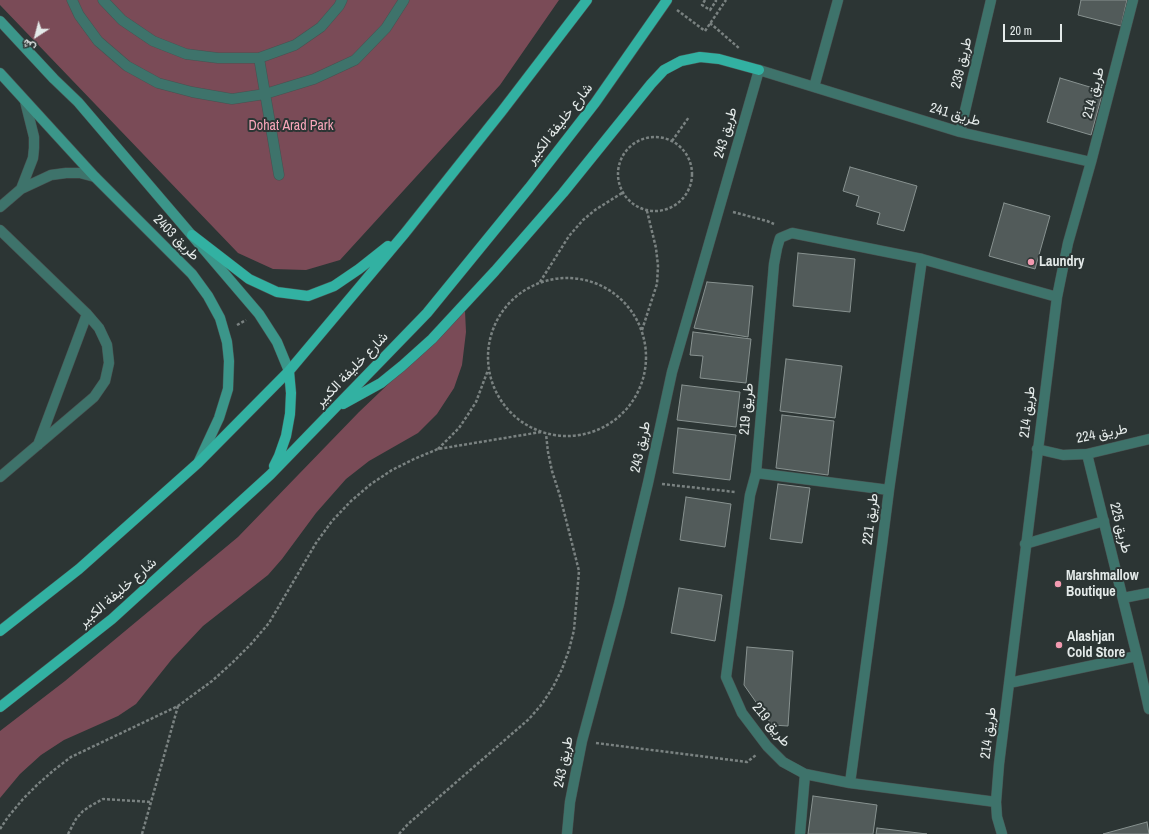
<!DOCTYPE html>
<meta charset="utf-8">
<style>
body{margin:0}
#map{position:relative;width:1149px;height:834px;overflow:hidden;background:#2c3534;font-family:"Archivo Narrow",Vazirmatn,sans-serif}
canvas{display:block}
.north{position:absolute;left:16px;top:16px;width:40px;height:40px;-webkit-text-stroke:3px #2c3534;paint-order:stroke;rotate:216deg;font-size:11px;font-weight:700;line-height:16px;text-align:center;color:#e4eae9}
.north::after{content:'';display:block;margin:auto;width:14px;height:18px;background:#e4eae9;clip-path:polygon(50% 0,100% 100%,50% 72%,0 100%)}
.scale{position:absolute;left:1003px;top:24px;width:59px;height:18px;box-sizing:border-box;border:2px solid #e4eae9;border-top:0;padding-left:5px;font-size:12px;line-height:14px;white-space:nowrap;color:#e4eae9;-webkit-text-stroke:3px #2c3534;paint-order:stroke}
</style>
<div id="map">
<canvas width="1149" height="834"></canvas>
<div class="north">ش</div>
<div class="scale">20 m</div>
</div>
<script>
const context = document.querySelector('canvas').getContext('2d');
context.lineJoin = 'round';
function paint(path, color) {
  context.fillStyle = color;
  context.fill(path, 'evenodd');
}
function toPath(rows) {
  const path = new Path2D();
  for (const r of rows) {
    if (r.length === 3) {
      path.moveTo(r[0] + r[2], r[1]);
      path.arc(r[0], r[1], r[2], 0, 2 * Math.PI);
      continue;
    }
    path.moveTo(r[0], r[1]);
    for (let i = 2; i < r.length; i += 2) path.lineTo(r[i], r[i + 1]);
  }
  return path;
}
function strokePath(path, color, width, dash) {
  context.strokeStyle = color;
  context.lineWidth = width;
  context.lineCap = dash ? 'butt' : 'round';
  context.setLineDash(dash || []);
  context.stroke(path);
}
function drawText(font, color, halo, rows, align = 'center') {
  context.font = font + ' "Archivo Narrow",Vazirmatn,sans-serif';
  context.lineWidth = 4;
  context.setLineDash([]);
  context.textBaseline = 'middle';
  context.strokeStyle = halo;
  context.fillStyle = color;
  for (const [text, x, y, turn = 0] of rows) {
    context.save();
    context.translate(x, y);
    context.rotate((+turn || 0) * Math.PI / 180);
    context.textAlign = isNaN(turn) ? turn : align;
    if (halo) context.strokeText(text, 0, 0);
    context.fillText(text, 0, 0);
    context.restore();
  }
}
const green = toPath([
 [0,0,559,0,500,85,340,260,306,270,273,269,238,253,0,5],
 [465,311,466,332,462,365,454,388,437,414,418,433,369,461,346,479,316,513,282,559,268,575,203,626,172,659,136,704,118,716,64,740,41,755,20,774,0,798,0,731,65,681,238,537,359,412]
]);
const building = toPath([
 [1081,0,1127,0,1121,26,1078,15,1081,0],
 [1060,78,1103,91,1091,135,1047,122,1060,78],
 [850,167,917,186,904,231,877,224,880,213,856,206,859,196,843,191,850,167],
 [1004,203,1050,216,1035,269,989,256,1004,203],
 [798,253,855,259,850,312,793,306,798,253],
 [707,282,753,286,748,337,694,328,707,282],
 [693,332,751,339,746,383,700,378,703,356,690,355,693,332],
 [786,359,842,366,835,418,780,411,786,359],
 [682,385,740,392,736,427,677,420,682,385],
 [782,415,834,421,828,475,776,468,782,415],
 [678,428,736,435,730,480,673,473,678,428],
 [778,484,810,488,802,543,770,539,778,484],
 [686,497,731,504,725,547,680,540,686,497],
 [679,588,722,595,715,641,671,633,679,588],
 [747,647,793,651,788,726,772,725,744,685,747,647],
 [813,796,877,805,873,834,808,834,813,796],
 [1147,822,1149,834,1103,834,1147,822],
 [877,828,927,834,876,834,877,828]
]);
const path = toPath([
 [705,0,702,5,710,10,716,1,715,0],
 [677,10,705,31,726,0],
 [710,23,740,49],
 [655,174,37],
 [672,141,689,117],
 [733,212,767,221,774,224],
 [567,357,79],
 [540,282,569,236,583,220,595,210,622,193],
 [237,325,246,320],
 [642,330,657,284,658,266,656,248,647,211],
 [438,449,459,428,467,416,476,402,488,370],
 [662,484,735,492],
 [596,743,747,762,756,755],
 [0,829,8,817,23,799,38,784,54,770,71,757,178,706,212,681,232,663,251,644,269,623,316,543,332,521,351,501,371,484,392,470,414,459,438,449,541,432],
 [68,834,76,819,83,811,92,805,103,799,151,802],
 [142,834,178,706],
 [399,834,408,824,529,719,542,704,553,687,562,669,569,650,574,630,579,571,560,496,552,471,548,452,546,434]
]);
const lane = toPath([
 [72,0,79,15,98,41,127,66,158,83,192,92,232,99,265,94,314,79,355,60,386,28,404,0],
 [103,0,122,20,153,41,186,54,218,58,259,58,295,45,321,27,339,6,342,0],
 [259,58,279,175],
 [21,189,33,158,34,148,34,137,25,101],
 [0,207,21,189,51,175,66,173,80,173,95,177],
 [0,230,87,314,99,328,107,345,109,363,105,381,94,397,0,477],
 [38,445,87,314],
 [1025,544,1104,521]
]);
const street = toPath([
 [814,87,838,0],
 [960,132,991,0],
 [1037,449,1063,455,1087,454,1149,439],
 [1087,454,1137,656,1149,709],
 [756,473,889,490],
 [1123,598,1149,593],
 [1009,683,1137,656],
 [850,783,882,545,889,490,922,259],
 [996,802,850,783,805,774,783,762,767,746,742,713,726,677,750,495,756,473,774,264,777,248,780,238,792,233,922,259,1057,297],
 [567,834,570,802,582,741,619,604,648,483,672,372,759,70,960,132,1091,162],
 [800,834,805,774],
 [1002,834,997,817,996,802,999,764,1057,297,1068,243,1091,162,1133,0]
]);
const secondary = toPath([
 [0,21,54,79,78,102,259,314,277,342,289,371],
 [0,73,95,177,192,274,208,296,220,318,227,342,229,361,228,389,219,418,199,461]
]);
const primary = toPath([
 [192,235,249,279,277,292,308,296,334,286,359,269,388,246],
 [343,404,381,383,402,366,432,339,495,271,563,193,651,84,664,70,681,61,700,57,719,59,759,70],
 [274,466,279,456,286,436,290,414,291,393,289,371],
 [0,631,79,569,198,463,289,371,405,233,502,111,587,0],
 [0,707,112,619,270,475,427,313,529,188,595,103,667,0]
]);
const markers = [
 [1031,262,4,"#f29ab0"],
 [1058,584,4,"#f29ab0"],
 [1059,645,4,"#f29ab0"]
];
const streetNames = [
 ["طريق 239",962,63,-77],
 ["طريق 214",1094,93,-76],
 ["طريق 241",955,115,16],
 ["شارع خليفة الكبير",560,124,-52],
 ["طريق 243",726,133,-74],
 ["طريق 2403",176,238,45],
 ["شارع خليفة الكبير",352,370,-46],
 ["طريق 219",747,409,-85],
 ["طريق 214",1028,412,-83],
 ["طريق 224",1102,434,-11],
 ["طريق 243",641,447,-78],
 ["طريق 221",871,519,-83],
 ["طريق 225",1120,528,76],
 ["شارع خليفة الكبير",118,593,-41],
 ["طريق 219",771,725,51],
 ["طريق 214",989,733,-83],
 ["طريق 243",564,762,-79]
];
const parkNames = [
 ["Dohat Arad Park",291,126]
];
const poiNames = [
 ["Laundry",1039,262],
 ["Marshmallow",1066,576],
 ["Boutique",1066,592],
 ["Alashjan",1067,637],
 ["Cold Store",1067,653]
];
paint(green, '#7a4b57');
paint(building, '#525b5a');
strokePath(building, '#889290', 1);
strokePath(lane, '#495251', 11);
strokePath(street, '#495251', 11);
strokePath(secondary, '#495251', 11);
strokePath(primary, '#495251', 11);
strokePath(path, '#7a8281', 2.5, [3, 2]);
strokePath(lane, '#3e736b', 10);
strokePath(street, '#3e736b', 10);
strokePath(secondary, '#3b968a', 10);
strokePath(primary, '#32b1a2', 10);
for (const [x, y, r, color] of markers) {
  const dot = new Path2D();
  dot.arc(x, y, r, 0, 2 * Math.PI);
  context.fillStyle = color;
  context.fill(dot);
  strokePath(dot, '#2c3534', 1.5);
}
drawText('14px', '#e4eae9', '#2c3534', streetNames);
drawText('14px', '#f8a6ba', '#2c3534', parkNames);
drawText('bold 14px', '#e4eae9', '#2c3534', poiNames, 'left');
</script>
